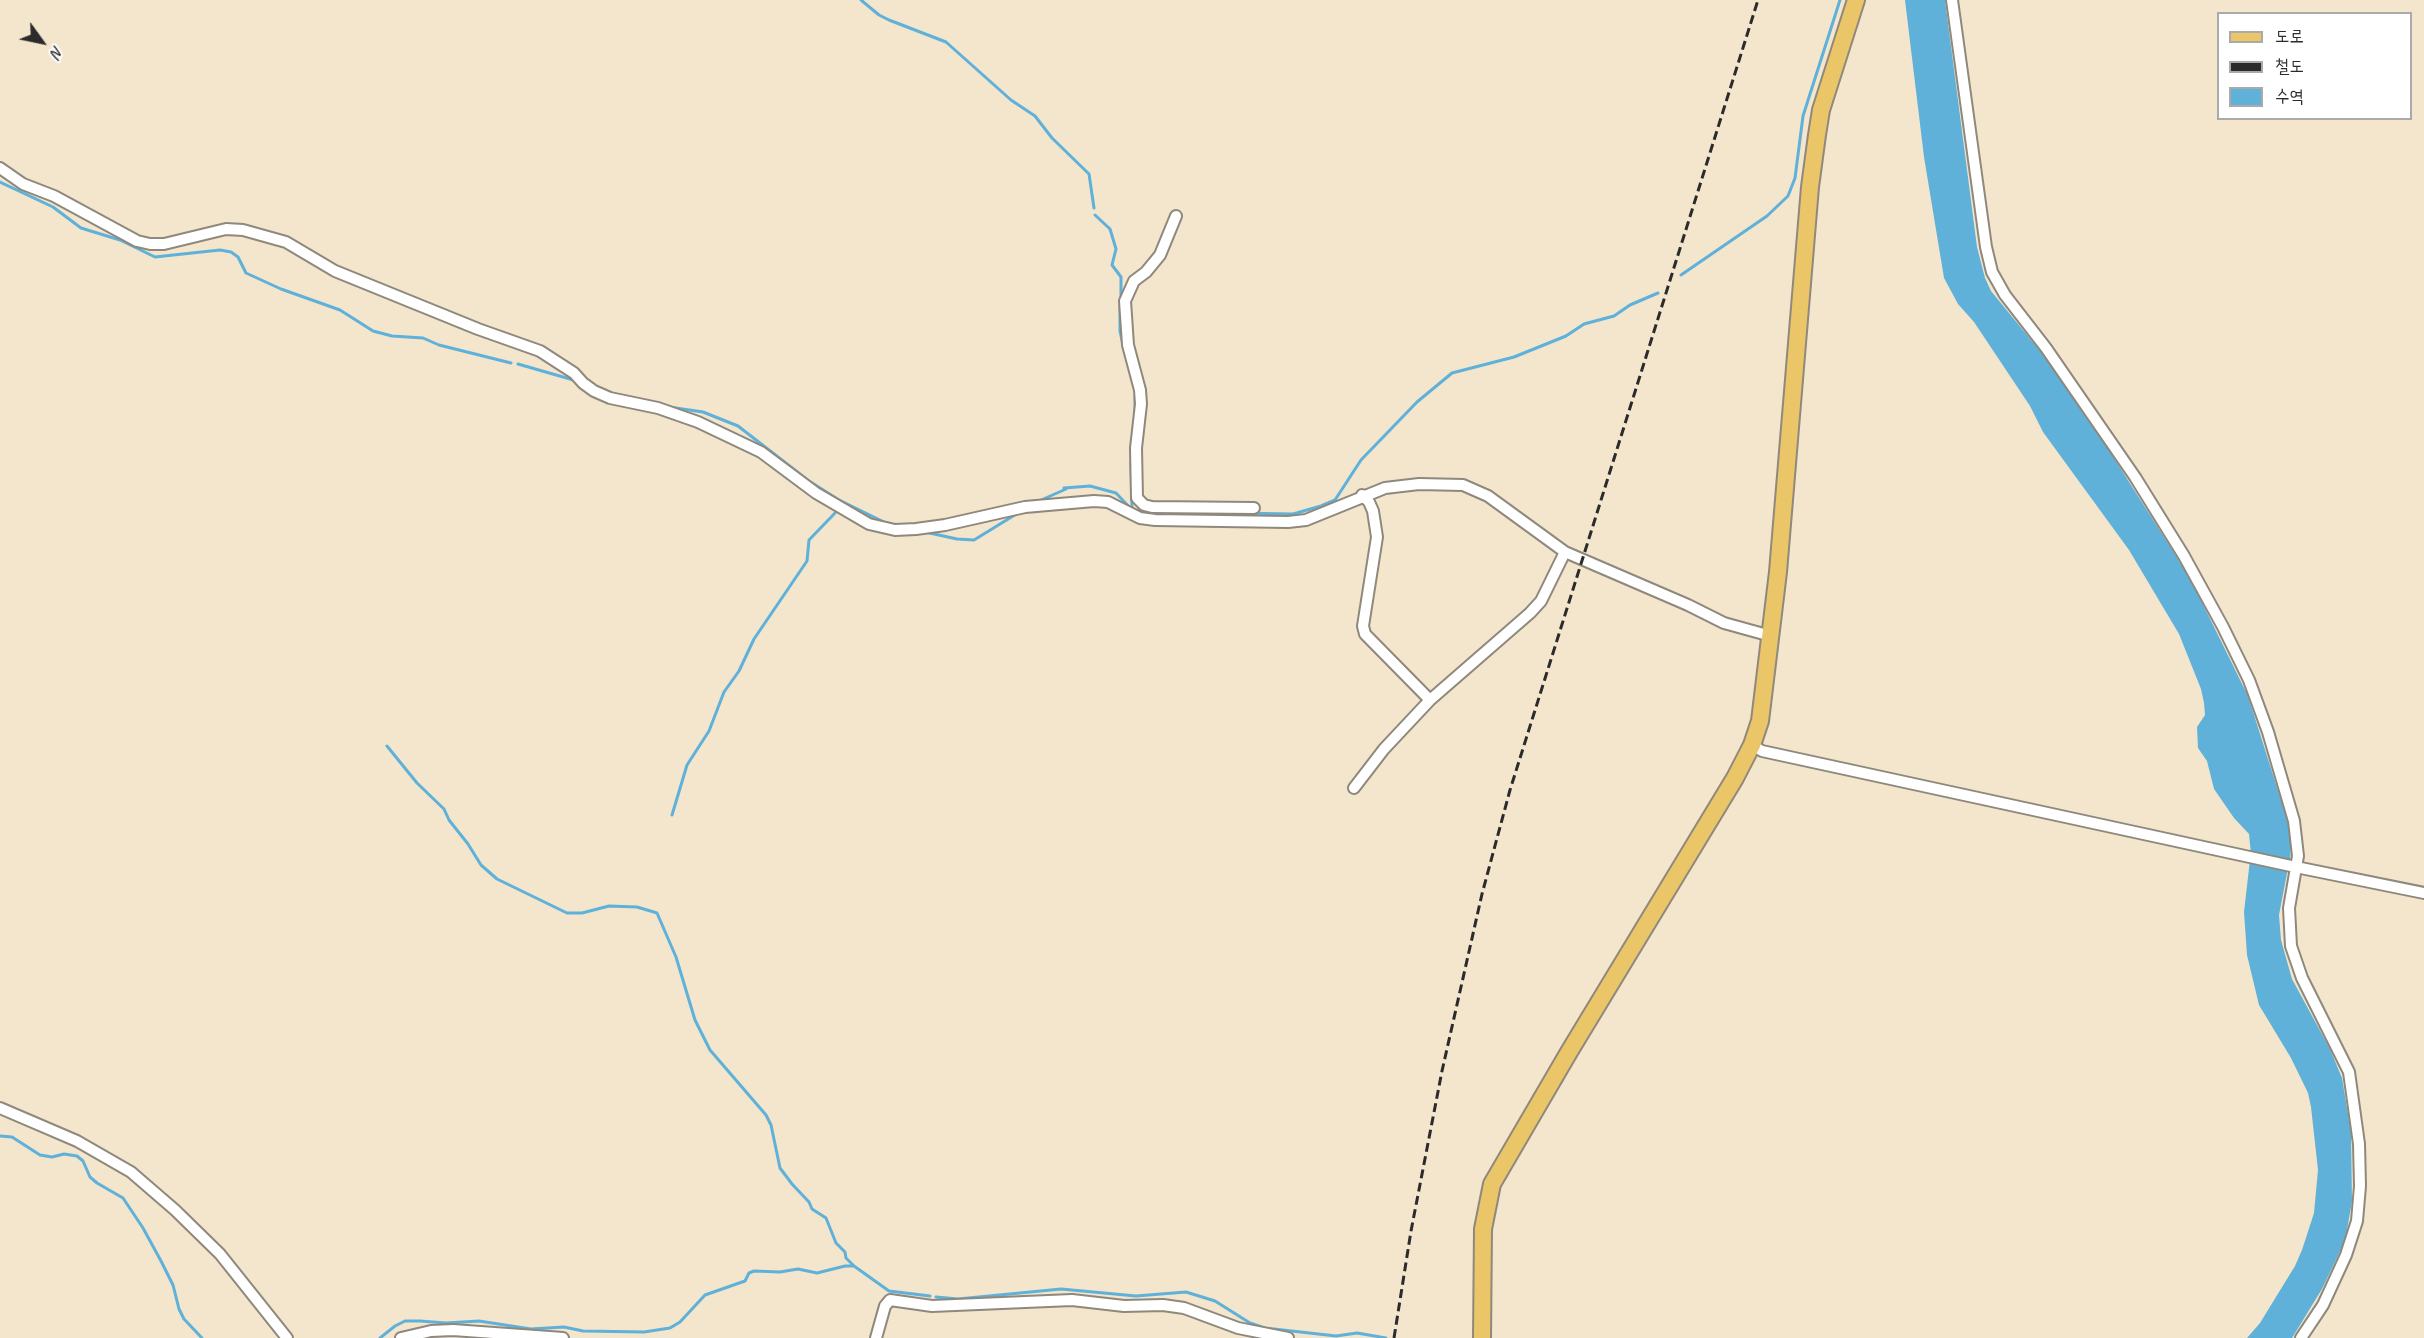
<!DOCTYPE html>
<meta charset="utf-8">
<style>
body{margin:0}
#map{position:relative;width:2424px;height:1338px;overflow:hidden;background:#f3e6cd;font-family:Caveat,"Poor Story",sans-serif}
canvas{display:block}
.legend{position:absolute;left:2217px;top:12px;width:195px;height:108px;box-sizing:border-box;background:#fff;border:2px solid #aaa;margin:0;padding:8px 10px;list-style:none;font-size:18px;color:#2b2b2b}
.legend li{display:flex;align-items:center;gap:12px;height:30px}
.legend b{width:30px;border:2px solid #aaa}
.north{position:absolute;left:12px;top:12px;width:60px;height:60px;-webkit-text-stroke:4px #fff;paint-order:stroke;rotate:123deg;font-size:16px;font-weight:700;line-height:24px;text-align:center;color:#2b2b2b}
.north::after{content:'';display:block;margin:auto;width:21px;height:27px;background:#2b2b2b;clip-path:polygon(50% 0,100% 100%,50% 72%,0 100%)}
</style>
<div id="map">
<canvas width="2424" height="1338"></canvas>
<ul class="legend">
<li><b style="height:8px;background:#ebc669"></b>도로</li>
<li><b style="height:8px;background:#2b2b2b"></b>철도</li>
<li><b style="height:16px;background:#5fb1da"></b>수역</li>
</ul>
<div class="north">N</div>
</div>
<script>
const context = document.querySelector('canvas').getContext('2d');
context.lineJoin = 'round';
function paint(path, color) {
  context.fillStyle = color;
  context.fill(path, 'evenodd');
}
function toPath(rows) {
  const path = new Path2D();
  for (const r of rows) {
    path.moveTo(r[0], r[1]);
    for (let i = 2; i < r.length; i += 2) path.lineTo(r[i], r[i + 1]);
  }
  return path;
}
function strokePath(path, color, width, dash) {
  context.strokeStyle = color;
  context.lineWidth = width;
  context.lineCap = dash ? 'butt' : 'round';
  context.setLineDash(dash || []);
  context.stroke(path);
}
const water = toPath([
 [1905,0,1945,0,1977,247,1985,278,1991,291,2045,357,2098,433,2190,578,2248,696,2288,822,2291,841,2290,862,2251,854,2249,834,2234,818,2214,789,2207,761,2198,748,2197,727,2205,715,2204,703,2201,689,2179,634,2129,550,2043,432,2030,406,1974,322,1958,304,1944,278,1924,157],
 [2250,860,2288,868,2279,915,2281,940,2292,979,2330,1049,2342,1078,2351,1132,2352,1201,2347,1230,2343,1245,2322,1289,2292,1338,2247,1338,2260,1323,2295,1266,2302,1250,2314,1213,2318,1170,2311,1107,2308,1093,2291,1058,2259,1005,2247,955,2244,912]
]);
const stream = toPath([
 [861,0,879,15,889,20,946,42,1011,100,1035,116,1052,138,1089,174,1094,208],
 [0,182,53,207,81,228,120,240,155,257,220,250,231,252,238,257,246,273,281,289,340,310,373,331,392,336,423,338,439,345,511,363],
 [1095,215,1110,229,1116,249,1112,265,1121,277,1121,300],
 [1681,275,1767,216,1788,196,1795,178,1803,116,1840,0],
 [1120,306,1120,331,1124,350],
 [518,364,577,381],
 [669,407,703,412,738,426,809,481,839,500,884,522],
 [1135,414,1135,397],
 [1131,463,1132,507],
 [1039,501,1066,489,1064,488,1090,486,1116,493,1132,510],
 [1232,513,1293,514,1321,506,1335,500,1361,460,1417,402,1452,373,1514,357,1566,336,1584,324,1614,316,1630,305,1658,293],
 [1166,515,1180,512],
 [925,532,957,539,974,540,1018,513],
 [387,746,417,783,444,809,449,820,468,844,481,865,497,879,567,913,582,913,609,906,637,907,657,913,676,957,695,1020,710,1050,766,1115,771,1125,780,1168,792,1184,809,1202,812,1209,826,1218,836,1243,845,1252,846,1258,854,1266],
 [672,815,687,765,709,731,724,692,739,671,754,639,807,561,809,540,835,513],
 [0,1136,12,1137,40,1155,52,1157,64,1154,77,1156,83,1161,90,1177,97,1183,123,1198,143,1228,161,1261,173,1285,179,1309,184,1319,202,1338],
 [936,1297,958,1299,1061,1289,1136,1296,1186,1292,1215,1301,1250,1323,1265,1328,1336,1336,1357,1333,1386,1338],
 [380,1338,395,1326,405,1321,420,1321,446,1323,479,1321,531,1329,564,1327,583,1331,644,1332,670,1328,680,1322,705,1295,745,1281,749,1273,754,1271,780,1272,798,1269,817,1273,845,1266,854,1266,889,1291,930,1296]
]);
const minor = toPath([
 [1952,0,1986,247,1992,272,2005,295,2046,348,2135,477,2184,556,2223,627,2249,680,2268,732,2294,821,2298,856,2289,908,2291,946,2302,978,2349,1072,2359,1144,2360,1186,2357,1221,2346,1255,2323,1305,2301,1338],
 [0,168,23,184,54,196,137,241,150,244,164,244,226,229,243,230,286,242,335,271,478,329,540,351,574,373,583,383,594,391,610,398,658,408,698,422,761,452,816,493,869,524,895,530,916,529,945,525,1025,507,1094,501,1108,502,1140,518,1155,520,1288,522,1306,520,1385,488,1419,484,1463,485,1488,496,1565,552,1688,605,1724,623,1771,636],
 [1176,216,1160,255,1146,272,1134,281,1125,301,1128,345,1140,390,1141,404,1136,448,1137,498,1144,505,1152,507,1254,508],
 [1362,495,1369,502,1373,511,1377,537,1363,626,1365,634,1430,700],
 [1752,745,1762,751,2291,866,2424,893],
 [1354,788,1384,749,1430,700,1530,613,1541,601,1565,552],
 [0,1108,77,1141,131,1172,175,1210,220,1254,287,1338],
 [401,1338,431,1331,453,1330,563,1338],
 [876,1338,885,1306,890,1300,932,1306,1072,1300,1124,1306,1163,1305,1184,1308,1238,1328,1288,1338]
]);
const primary = toPath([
 [1482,1338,1483,1229,1492,1184,1569,1052,1735,778,1752,745,1760,721,1778,572,1810,187,1817,135,1821,110,1856,0]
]);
const rail = toPath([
 [1394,1338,1411,1231,1442,1071,1482,894,1510,790,1758,0]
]);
paint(water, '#5fb1da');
strokePath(stream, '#5fb1da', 3);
strokePath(minor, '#8f887c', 14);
strokePath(primary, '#8f887c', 20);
strokePath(minor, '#fff', 10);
strokePath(primary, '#ebc669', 16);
strokePath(rail, '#2b2b2b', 3, [9, 4.5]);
</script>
